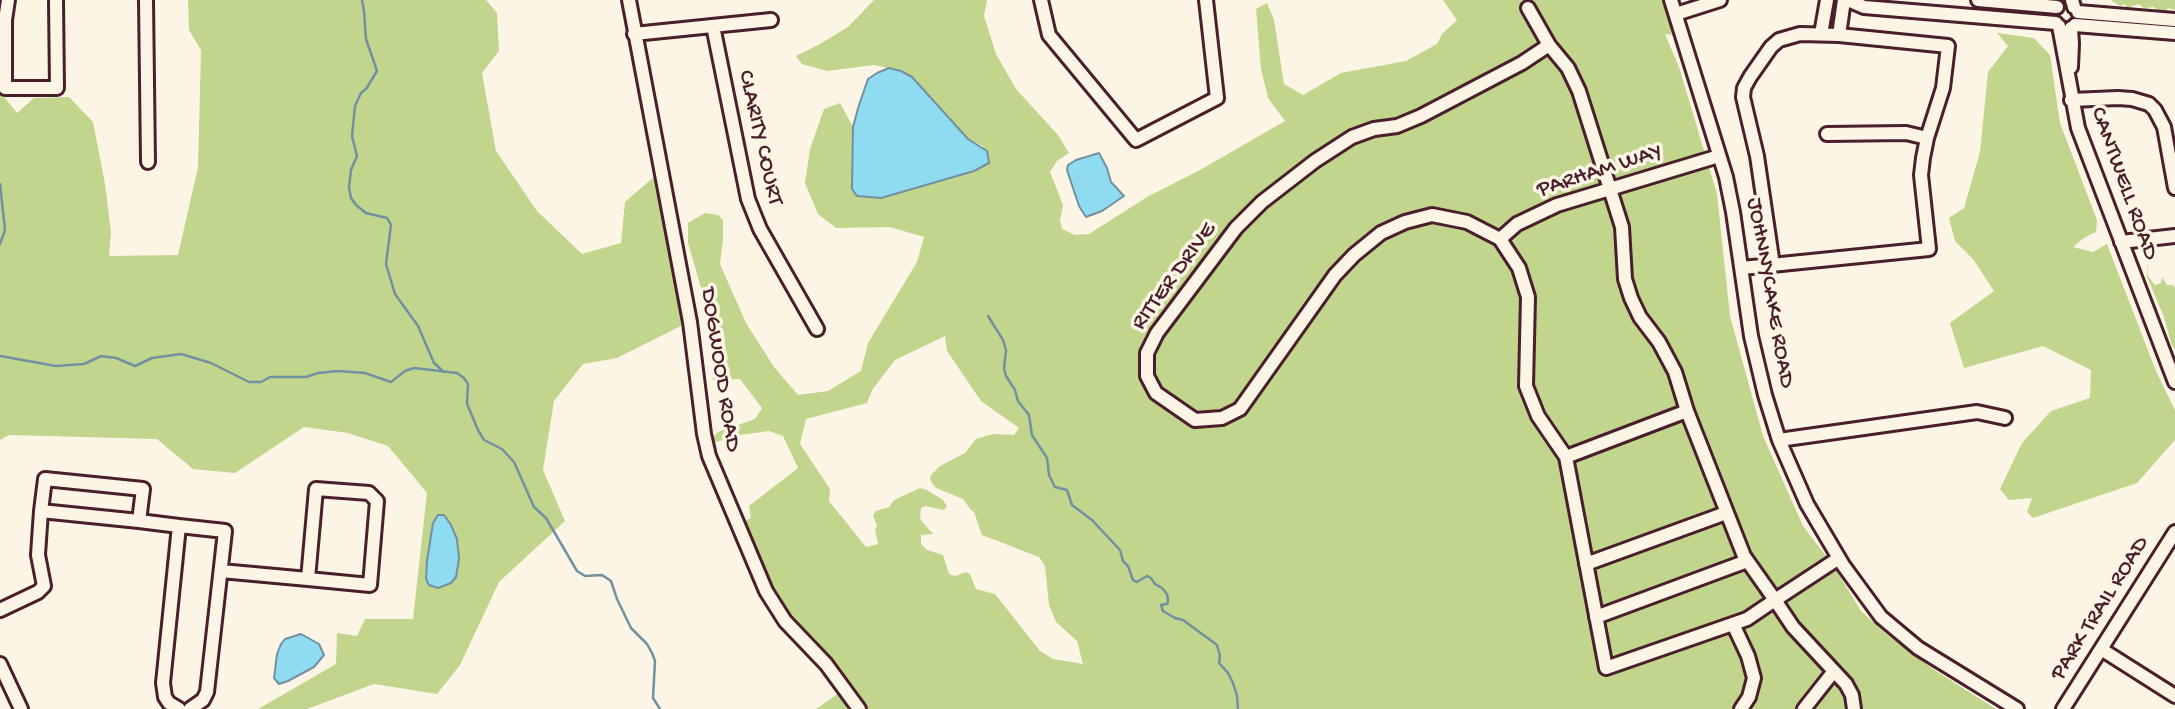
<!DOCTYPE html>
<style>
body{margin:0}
canvas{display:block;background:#fcf5e5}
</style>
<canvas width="2175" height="709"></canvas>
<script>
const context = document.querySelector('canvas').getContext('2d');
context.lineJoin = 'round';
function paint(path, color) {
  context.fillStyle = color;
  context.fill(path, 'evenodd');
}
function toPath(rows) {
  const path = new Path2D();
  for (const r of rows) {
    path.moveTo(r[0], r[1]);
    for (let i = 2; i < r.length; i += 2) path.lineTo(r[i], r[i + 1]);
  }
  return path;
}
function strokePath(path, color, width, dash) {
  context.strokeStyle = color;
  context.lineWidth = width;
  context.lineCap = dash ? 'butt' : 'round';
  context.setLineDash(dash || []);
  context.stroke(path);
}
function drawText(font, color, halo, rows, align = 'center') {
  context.font = font + ' "Gochi Hand",sans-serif';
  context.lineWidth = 7;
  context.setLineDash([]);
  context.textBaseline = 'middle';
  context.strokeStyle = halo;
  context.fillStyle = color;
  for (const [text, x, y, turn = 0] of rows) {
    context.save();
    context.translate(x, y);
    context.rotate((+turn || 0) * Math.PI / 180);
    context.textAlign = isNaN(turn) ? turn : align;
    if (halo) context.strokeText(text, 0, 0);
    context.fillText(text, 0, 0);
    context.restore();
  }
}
const green = toPath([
 [188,0,486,0,497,13,499,51,482,73,496,151,537,211,582,254,621,243,625,202,655,176,683,325,617,358,583,364,554,401,543,470,565,521,499,582,460,665,437,694,374,684,307,709,258,709,336,664,337,633,357,636,365,619,413,619,427,493,388,446,348,433,304,427,235,473,193,469,157,439,9,435,0,440,0,92,17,113,34,98,69,97,93,122,105,184,111,232,109,256,178,255,198,167,201,50,189,30],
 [874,0,987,0,984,16,996,54,1016,89,1058,135,1069,153,1057,161,1050,172,1063,205,1060,220,1062,229,1075,235,1089,234,1147,197,1200,170,1285,121,1268,98,1261,69,1256,9,1267,3,1274,20,1284,84,1303,95,1341,73,1406,61,1437,44,1442,34,1457,20,1443,0,1663,0,1672,29,1671,35,1665,34,1679,67,1717,194,1730,316,1763,436,1803,526,1833,565,1861,611,1885,633,1936,671,1996,709,864,709,779,607,740,523,751,518,749,506,798,468,783,436,769,431,740,435,716,442,712,438,718,432,755,419,762,408,740,379,713,380,713,369,726,363,724,333,709,313,702,291,688,243,688,223,705,213,718,215,723,220,723,239,720,264,746,323,774,367,798,395,828,391,861,371,868,343,917,262,924,237,890,227,836,228,818,214,805,183,810,149,824,109,840,103,853,127,852,189,881,198,974,171,983,167,983,146,968,139,912,77,901,71,874,65,827,71,802,64,796,56,820,44,848,27],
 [945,336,947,351,981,401,1019,428,1014,435,993,434,976,439,965,453,940,466,932,474,930,479,932,483,936,488,963,499,971,510,974,512,982,535,1039,557,1045,566,1049,605,1056,622,1077,641,1083,664,1053,659,1040,651,995,594,976,589,970,574,966,572,955,576,949,574,943,555,927,550,921,544,921,535,933,534,920,519,921,508,925,506,944,510,947,506,943,500,927,490,920,488,894,500,889,507,876,511,873,515,877,526,875,529,878,544,866,547,829,501,830,489,800,444,806,419,867,403,872,390,895,360],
 [2111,0,2175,0,2175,10,2168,8,2165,13,2160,14,2154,7,2144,8,2138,4,2128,8,2124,4,2120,6],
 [1997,33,2034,38,2050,55,2060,123,2097,220,2096,232,2084,238,2073,247,2093,252,2107,244,2156,371,2175,410,2175,440,2137,483,2033,518,2027,512,2032,498,2009,500,2000,489,2022,443,2051,411,2090,398,2091,370,2043,346,1964,368,1950,323,1994,291,1973,259,1955,241,1949,218,1964,208,1980,152,1988,72,2008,46],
 [2148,261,2148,276,2155,285,2161,283,2162,277,2167,285,2173,285,2175,288,2175,350,2171,343,2164,317,2147,277],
 [842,691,854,709,816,709]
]);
const water = toPath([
 [889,68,901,71,912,77,968,139,987,151,989,163,974,171,881,198,857,196,852,189,853,127,859,105,868,79,877,73,889,68],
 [1099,153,1107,168,1111,182,1124,196,1102,211,1086,217,1079,206,1067,170,1068,165,1076,160,1099,153],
 [438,515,444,515,451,525,457,539,459,559,456,577,451,583,438,588,429,585,426,579,427,561,433,523,438,515],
 [301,634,319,644,324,655,314,667,288,681,279,684,274,678,277,654,281,644,285,639,301,634]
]);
const stream = toPath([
 [362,0,364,11,366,39,377,71,366,89,361,93,355,106,352,136,357,156,351,170,349,187,351,198,356,205,366,213,387,218,391,225,386,264,395,294,418,326,434,363,444,372],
 [0,184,5,230,0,244],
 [988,316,1003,340,1006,350,1004,369,1006,376,1015,390,1018,401,1029,415,1032,435,1047,458,1049,475,1055,487,1067,490,1072,505,1092,520,1120,550,1123,561,1128,566,1133,580,1137,582,1147,576,1151,578,1155,584,1162,588,1167,594,1168,601,1167,604,1161,605,1163,611,1175,618,1183,620,1217,645,1220,656,1219,663,1228,673,1233,683,1237,696,1238,709],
 [0,356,56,366,84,364,101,356,116,358,135,366,152,358,181,354,211,363,249,382,261,382,270,377,306,377,318,373,338,371,365,373,391,382,405,371,414,368,457,373,464,378,468,384,467,404,478,430,484,440,502,449,514,462,534,507,546,518,577,571,585,576,602,575,611,581,617,599,631,628,647,644,652,653,655,661,653,698,660,709]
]);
const minor = toPath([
 [8,0,5,20,5,88,57,88,56,0],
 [146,0,148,162],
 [629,0,690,322,704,434,709,456,766,591,785,621,826,664,859,709],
 [1041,0,1049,35,1136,140,1217,98,1206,0],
 [1671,0,1726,177,1733,212,1751,336,1765,395,1779,440,1807,504,1843,565,1881,617,1918,648,2017,709],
 [1848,0,1864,7,2056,23],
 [1978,0,2057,7],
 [2072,0,2074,7],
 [1528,8,1549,45,1568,68,1579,91,1622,227,1625,279,1631,298,1640,317,1659,342,1675,372,1687,411],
 [2078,12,2175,20],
 [1676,14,1720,0],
 [2075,25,2175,33],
 [713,26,748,199,760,229,817,329],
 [2059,26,2078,128,2175,382],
 [2071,28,2072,44,2071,67],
 [634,34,771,20],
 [1821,34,1827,0],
 [1839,35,1844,0],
 [1549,45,1522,63,1421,116,1397,126,1374,129,1352,137,1315,161,1262,202,1236,228,1157,333,1147,353,1147,376,1156,393,1195,420,1222,418,1240,409,1335,275,1354,255,1381,233,1405,222,1432,215,1467,222,1500,239,1519,268,1528,297,1526,386,1538,416,1566,457],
 [2071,100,2118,98,2132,99,2149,104,2155,110,2164,127,2175,188],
 [1827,134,1906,133,1927,138],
 [1500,239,1517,224,1557,205,1719,156],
 [2121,242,2175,236],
 [1742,268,1929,249,1921,175,1923,158,1927,138,1943,88,1948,46,1839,35,1800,34,1779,40,1771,47,1750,77,1744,88,1743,97,1757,156,1773,265],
 [1779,440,1977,412,2005,418],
 [139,521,41,511,45,479,143,489,139,521,179,526],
 [1839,558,1775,600,1747,619,1606,668,1566,457,1687,411,1744,556,1775,600,1793,627,1846,684,1852,695,1854,709],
 [1586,564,1726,513],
 [221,571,308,579,316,489,369,493,377,501,370,585,308,579],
 [0,610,38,592,44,586,38,555,41,511],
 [1596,617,1747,561],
 [1733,624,1748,656,1754,678,1749,697,1741,709],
 [2101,649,2175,696],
 [0,664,21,709],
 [179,709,169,703,165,697,163,683,179,526,225,531,207,692,203,700,190,709],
 [1804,709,1834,671],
 [2063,709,2175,532]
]);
const streetNames = [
 ["CLARITY COURT",759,138,77],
 ["PARHAM WAY",1600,172,-18],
 ["CANTWELL ROAD",2123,184,70],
 ["RITTER DRIVE",1175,277,-54],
 ["JOHNNYCAKE ROAD",1769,293,80],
 ["DOGWOOD ROAD",719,370,81],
 ["PARK TRAIL ROAD",2101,609,-58]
];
paint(green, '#c1d68c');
paint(water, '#8fdbef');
strokePath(water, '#7390a1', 2);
strokePath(stream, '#7390a1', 2.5);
strokePath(minor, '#4a1f2b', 18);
strokePath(minor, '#fcf5e5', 12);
drawText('23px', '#4a1f2b', '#fcf5e5', streetNames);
</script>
